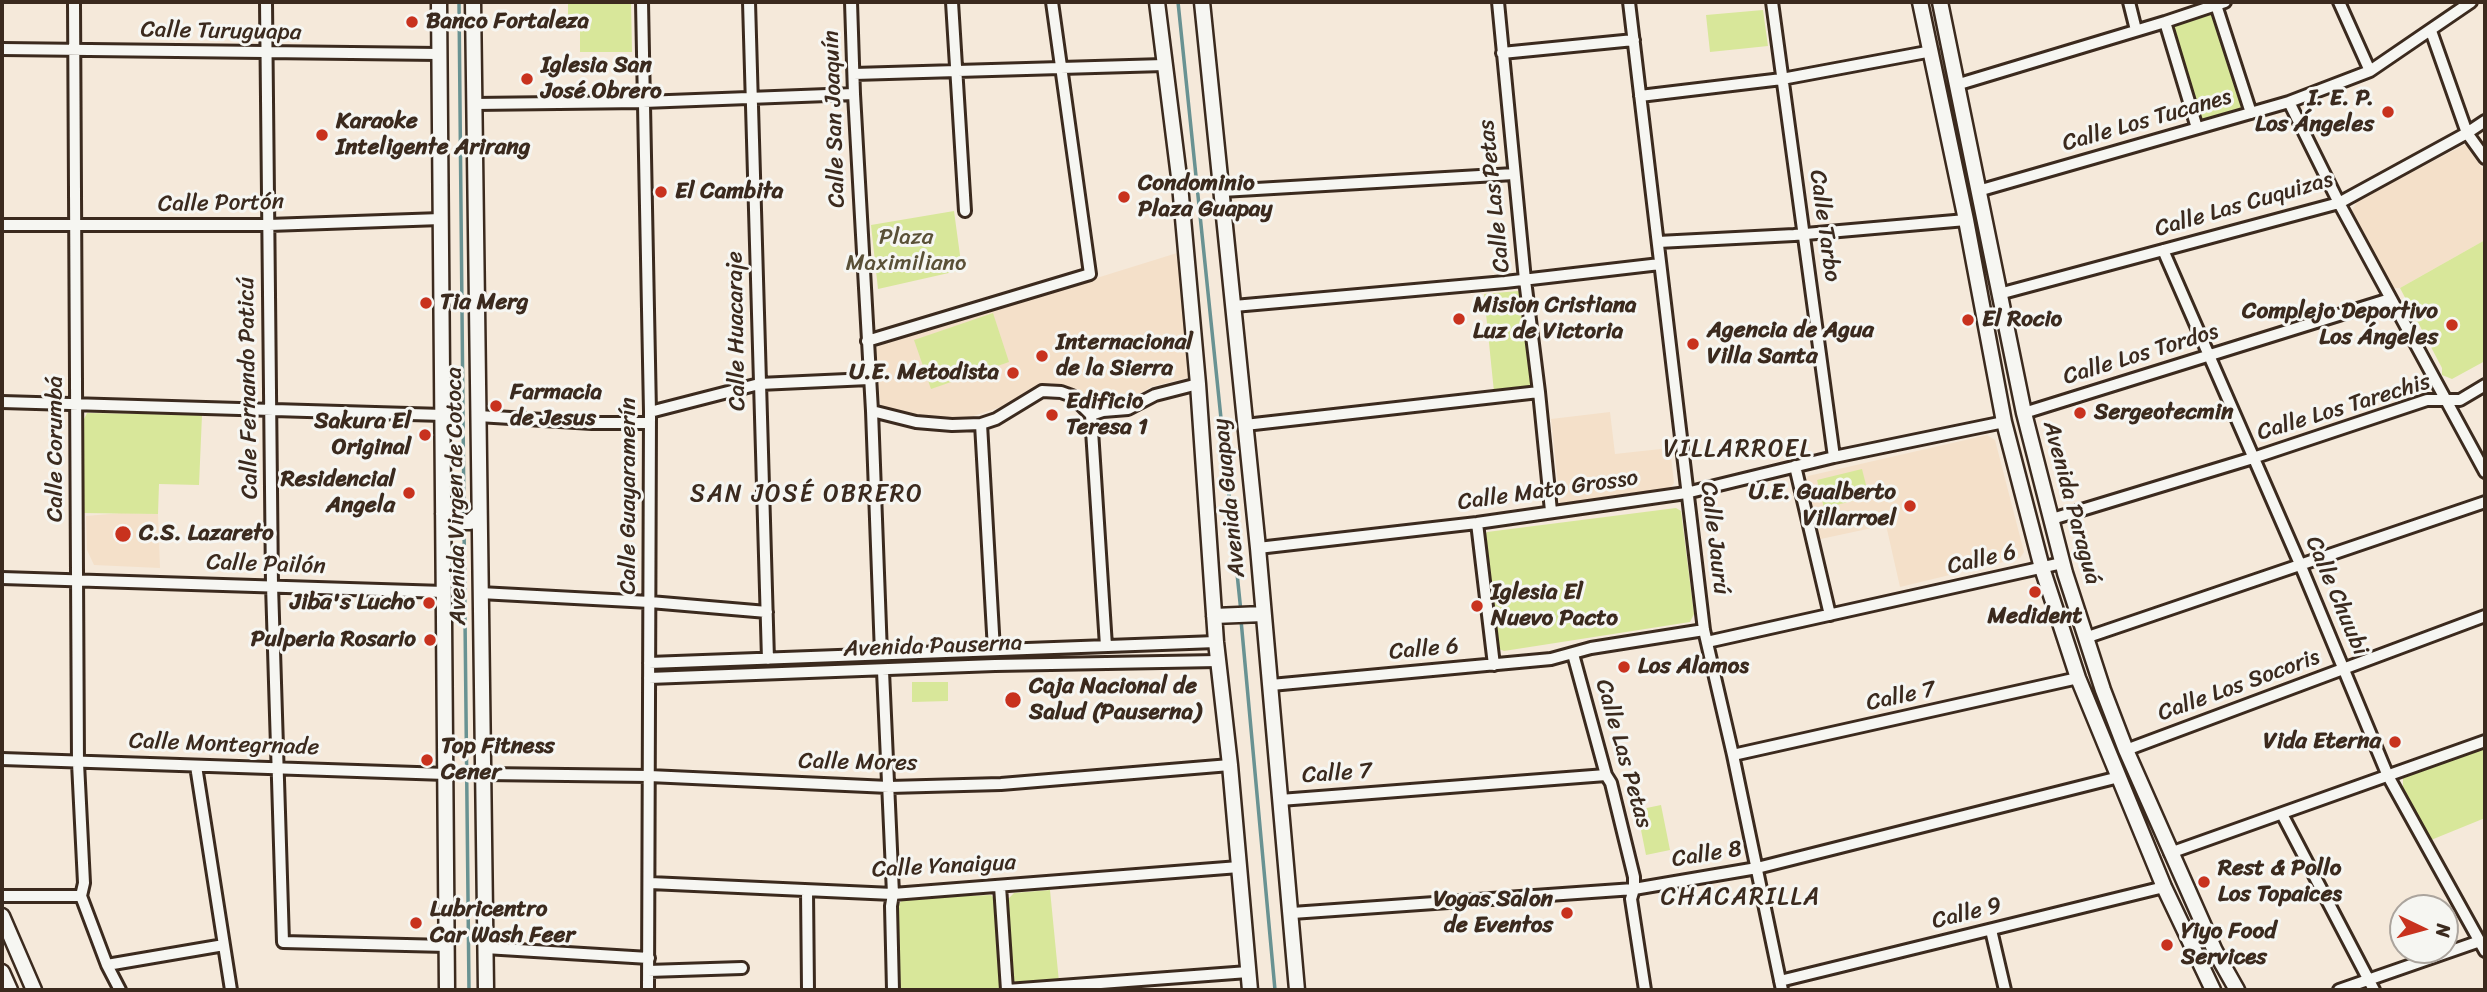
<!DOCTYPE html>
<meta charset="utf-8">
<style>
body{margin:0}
#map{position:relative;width:2487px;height:992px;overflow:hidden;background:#f5e9da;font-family:Sriracha,sans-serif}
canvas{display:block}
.frame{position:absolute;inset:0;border:4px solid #3b2a1e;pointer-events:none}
.north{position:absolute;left:2389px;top:894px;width:70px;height:70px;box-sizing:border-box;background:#f6f6f2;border:2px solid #aba49d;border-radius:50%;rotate:95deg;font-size:19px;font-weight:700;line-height:28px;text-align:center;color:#3b2a1e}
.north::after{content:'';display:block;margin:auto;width:24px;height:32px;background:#c8321e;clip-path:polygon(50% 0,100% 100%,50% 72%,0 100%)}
</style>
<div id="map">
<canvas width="2487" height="992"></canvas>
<div class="frame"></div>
<div class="north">N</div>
</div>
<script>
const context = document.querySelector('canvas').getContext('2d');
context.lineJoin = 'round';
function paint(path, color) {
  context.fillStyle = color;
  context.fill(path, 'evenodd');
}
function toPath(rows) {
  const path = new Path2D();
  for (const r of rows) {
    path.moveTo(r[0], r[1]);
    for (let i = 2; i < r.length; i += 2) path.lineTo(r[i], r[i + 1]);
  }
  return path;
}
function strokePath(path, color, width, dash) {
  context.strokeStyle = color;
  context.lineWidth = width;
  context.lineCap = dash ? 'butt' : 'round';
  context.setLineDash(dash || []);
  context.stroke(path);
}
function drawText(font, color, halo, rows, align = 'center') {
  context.font = font + ' Sriracha,sans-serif';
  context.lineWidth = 6;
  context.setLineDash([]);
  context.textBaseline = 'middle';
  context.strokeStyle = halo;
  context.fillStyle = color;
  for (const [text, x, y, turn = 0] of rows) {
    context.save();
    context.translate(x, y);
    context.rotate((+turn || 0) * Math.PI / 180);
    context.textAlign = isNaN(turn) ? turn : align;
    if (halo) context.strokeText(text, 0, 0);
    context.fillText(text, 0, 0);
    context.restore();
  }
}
const built = toPath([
 [2466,144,2485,173,2485,240,2400,288,2393,288,2350,214,2358,200],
 [1177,253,1191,377,1150,387,1133,399,1117,405,1103,404,1088,400,1078,392,1050,383,1030,389,1001,407,970,417,935,417,881,409,875,347],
 [1610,412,1615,454,1670,448,1674,483,1669,490,1560,503,1551,419],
 [1987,435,1995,440,2024,552,2020,558,1900,587,1886,525,1816,540,1804,484,1808,476],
 [121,513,158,514,160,568,94,565,87,550,86,516]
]);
const green = toPath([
 [568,2,631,2,632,52,580,52,580,19,568,19],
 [1763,10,1768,46,1710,52,1706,15],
 [2215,12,2247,110,2200,123,2170,25],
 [954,211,962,270,878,289,871,225],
 [2485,240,2485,361,2452,379,2442,375,2442,368,2400,288],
 [1518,291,1521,294,1534,380,1527,388,1494,392,1484,294],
 [993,313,1009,362,931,389,914,340],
 [87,413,202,415,199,485,159,484,158,514,82,513,81,425],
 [1862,469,1869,497,1824,508,1817,480],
 [1676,508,1681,511,1694,614,1690,622,1504,651,1497,648,1483,538,1487,532],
 [912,682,948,682,948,701,912,702],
 [2485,745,2485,818,2431,840,2403,787,2403,778,2405,775],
 [1661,805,1670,850,1646,855,1637,810],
 [1050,890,1059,982,1019,984,1012,979,1008,899,1014,893],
 [991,895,997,902,1001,990,899,990,896,908,903,899]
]);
const stream = toPath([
 [459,2,464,518],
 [1178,2,1241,612],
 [464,525,469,990],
 [1241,620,1275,990]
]);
const minor = toPath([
 [74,2,78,763,84,883,81,896,107,965,120,990],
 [266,2,272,585,283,942,447,946],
 [642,2,650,412,648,990],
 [749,2,768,659],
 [851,2,854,94,872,411,881,654],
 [952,2,965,211],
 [1498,2,1525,280,1539,392,1551,511],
 [1629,2,1704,630,1733,755,1782,990],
 [1772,2,1834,457],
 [2129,2,2136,30],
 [2339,2,2370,71],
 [2216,5,2251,113],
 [2165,22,2197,128],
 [2431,31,2467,133,2485,158],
 [2,49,439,54],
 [1502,53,1634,40],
 [854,74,1164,65],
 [1956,85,2165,22,2225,2],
 [1640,96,1782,79,1932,51],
 [2289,102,2339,203,2485,472],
 [474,104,643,102,854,94],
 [1222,191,1514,174],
 [1978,191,2289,102,2370,71,2471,2],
 [2,225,269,225,441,219],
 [1658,242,1794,235,1966,220],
 [2163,250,2300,564,2388,776,2485,951],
 [1999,294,2339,203,2467,133,2485,121],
 [1234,306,1505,282,1660,264],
 [867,341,1090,274,1052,2],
 [2,402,443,415],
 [872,411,916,422,952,425,981,424,996,419,1042,391,1061,392,1072,396,1091,415,1103,411,1128,409,1155,395,1198,384],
 [650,412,759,384,869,379],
 [2024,413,2390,299],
 [1091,415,1106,646],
 [478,416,592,423,649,423],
 [981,424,994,650],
 [1245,425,1539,392],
 [1795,466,1830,615],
 [2052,519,2253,458,2427,400,2460,400,2485,385],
 [1477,523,1494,665],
 [1258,548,1477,523,1686,493,1834,457,2004,422],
 [2,578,444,592],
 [480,593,650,602,767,612],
 [2085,638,2485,502],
 [1707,642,2062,563],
 [1573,654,1606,775,1611,783,1634,877,1634,889,1631,899,1645,990],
 [649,663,1216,642],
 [883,671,893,894,891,906,893,990],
 [649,678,995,665,1218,661],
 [1271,685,1551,659,1591,648,1704,630],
 [2126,750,2485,616],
 [1733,755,2078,678],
 [2,759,446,774],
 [196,766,231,990],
 [484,774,649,776,889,787,1001,784,1230,765],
 [1280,800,1606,775],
 [2282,814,2374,990],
 [2170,853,2485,741],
 [650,883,893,894,1239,867],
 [1000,886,1007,990],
 [807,891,808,990],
 [2,896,81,896],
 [1292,913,1634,889,1757,868,2119,777],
 [1991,930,2005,990],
 [485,948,649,958],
 [107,965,224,945],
 [648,971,742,968],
 [1780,981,2164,887],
 [1007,990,1248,972],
 [2339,990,2480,941]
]);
const major = toPath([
 [439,2,447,990],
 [473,2,486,990],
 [1157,2,1180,185,1198,384,1216,642,1230,765,1250,990],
 [1202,2,1258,548,1297,990],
 [1920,2,1966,220,2004,422,2042,568,2078,678,2164,887,2213,990],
 [1940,2,2024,413,2065,573,2103,690,2126,750,2215,951,2237,990],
 [443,514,450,522,470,522,479,513],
 [1214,616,1263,614],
 [2,916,34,990],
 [2,972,10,990]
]);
const markers = [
 [412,22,7,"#c8321e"],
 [527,79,7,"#c8321e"],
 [2388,112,7,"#c8321e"],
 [322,135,7,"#c8321e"],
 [661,192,7,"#c8321e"],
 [1124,197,7,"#c8321e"],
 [426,303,7,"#c8321e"],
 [1459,319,7,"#c8321e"],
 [1968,320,7,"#c8321e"],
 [2452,325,7,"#c8321e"],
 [1693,344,7,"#c8321e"],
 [1042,356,7,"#c8321e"],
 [1013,373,7,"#c8321e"],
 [496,406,7,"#c8321e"],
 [2080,413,7,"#c8321e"],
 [1052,415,7,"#c8321e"],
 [425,435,7,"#c8321e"],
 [409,493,7,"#c8321e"],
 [1910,506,7,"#c8321e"],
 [123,534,9,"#c8321e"],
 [2035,592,7,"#c8321e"],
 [429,603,7,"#c8321e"],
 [1477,606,7,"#c8321e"],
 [430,640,7,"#c8321e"],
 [1624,667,7,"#c8321e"],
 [1013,700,9,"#c8321e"],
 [2395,742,7,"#c8321e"],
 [427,760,7,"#c8321e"],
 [2204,882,7,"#c8321e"],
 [1567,913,7,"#c8321e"],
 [416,923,7,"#c8321e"],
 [2167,945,7,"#c8321e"]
];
const poiNames = [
 ["Banco Fortaleza",426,22],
 ["Iglesia San",541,66],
 ["José Obrero",541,92],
 ["I. E. P.",2374,99,"right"],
 ["Los Ángeles",2374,125,"right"],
 ["Karaoke",336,122],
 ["Inteligente Arirang",336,148],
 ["Condominio",1138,184],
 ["Plaza Guapay",1138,210],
 ["El Cambita",675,192],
 ["Tia Merg",440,303],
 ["Mision Cristiana",1473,306],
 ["Luz de Victoria",1473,332],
 ["Complejo Deportivo",2438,312,"right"],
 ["Los Ángeles",2438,338,"right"],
 ["El Rocio",1982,320],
 ["Agencia de Agua",1707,331],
 ["Villa Santa",1707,357],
 ["Internacional",1056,343],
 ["de la Sierra",1056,369],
 ["U.E. Metodista",999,373,"right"],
 ["Farmacia",510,393],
 ["de Jesus",510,419],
 ["Edificio",1066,402],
 ["Teresa 1",1066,428],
 ["Sergeotecmin",2094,413],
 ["Sakura El",411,422,"right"],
 ["Original",411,448,"right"],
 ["Residencial",395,480,"right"],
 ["Angela",395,506,"right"],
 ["U.E. Gualberto",1896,493,"right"],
 ["Villarroel",1896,519,"right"],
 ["C.S. Lazareto",139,534],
 ["Iglesia El",1491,593],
 ["Nuevo Pacto",1491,619],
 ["Jiba's Lucho",415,603,"right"],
 ["Medident",2035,617,"center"],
 ["Pulperia Rosario",416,640,"right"],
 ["Los Alamos",1638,667],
 ["Caja Nacional de",1029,687],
 ["Salud (Pauserna)",1029,713],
 ["Vida Eterna",2381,742,"right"],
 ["Top Fitness",441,747],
 ["Cener",441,773],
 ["Rest & Pollo",2218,869],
 ["Los Topaices",2218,895],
 ["Vogas Salon",1553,900,"right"],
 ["de Eventos",1553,926,"right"],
 ["Lubricentro",430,910],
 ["Car Wash Feer",430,936],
 ["Yiyo Food",2181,932],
 ["Services",2181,958]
];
const streetNames = [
 ["Calle Turuguapa",221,32,1],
 ["Calle San Joaquín",835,119,-92],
 ["Calle Los Tucanes",2147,121,-16],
 ["Calle Las Petas",1495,196,-96],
 ["Calle Portón",221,204,-1],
 ["Calle Las Cuquizas",2244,205,-16],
 ["Calle Tarbo",1824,226,82],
 ["Calle Huacaraje",737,331,-91],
 ["Calle Los Tordos",2141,355,-17],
 ["Calle Fernando Paticú",249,388,-91],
 ["Calle Los Tarechis",2344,408,-17],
 ["Calle Corumbá",56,449,-90],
 ["Calle Mato Grosso",1548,491,-8],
 ["Avenida Virgen de Cotoca",457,496,-91],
 ["Calle Guayaramerín",629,496,-90],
 ["Avenida Guapay",1230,498,-96],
 ["Avenida Paraguá",2071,503,75],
 ["Calle Jaurú",1714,538,83],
 ["Calle 6",1982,560,-13],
 ["Calle Pailón",266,565,2],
 ["Calle Chuubi",2336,596,67],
 ["Avenida Pauserna",933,647,-2],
 ["Calle 6",1424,650,-5],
 ["Calle Los Socoris",2239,686,-20],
 ["Calle 7",1901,697,-12],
 ["Calle Montegrnade",224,745,2],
 ["Calle Las Petas",1623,754,74],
 ["Calle Mores",858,763,1],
 ["Calle 7",1337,774,-4],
 ["Calle 8",1707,855,-9],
 ["Calle Yanaigua",944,867,-3],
 ["Calle 9",1967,914,-14]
];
const parkNames = [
 ["Plaza",906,238],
 ["Maximiliano",906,264]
];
const neighbourhoodNames = [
 ["VILLARROEL",1738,450],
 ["SAN JOSÉ OBRERO",807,495],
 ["CHACARILLA",1741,898]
];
paint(built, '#f4e0c9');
paint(green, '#d8e79a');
strokePath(stream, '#699292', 3.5);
strokePath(minor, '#3b2a1e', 16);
strokePath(major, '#3b2a1e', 19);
strokePath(minor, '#f6f6f2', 10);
strokePath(major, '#f6f6f2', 14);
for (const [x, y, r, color] of markers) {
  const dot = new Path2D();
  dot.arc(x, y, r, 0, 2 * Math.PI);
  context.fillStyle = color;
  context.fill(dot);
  strokePath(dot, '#f6f6f2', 2.5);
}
drawText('bold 23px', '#3b2a1e', '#f6f6f2', poiNames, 'left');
drawText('23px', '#3b2a1e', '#f6f6f2', streetNames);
drawText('23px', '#5a5037', '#f6f6f2', parkNames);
context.letterSpacing = '2px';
drawText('24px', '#3b2a1e', '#f6f6f2', neighbourhoodNames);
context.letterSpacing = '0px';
</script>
